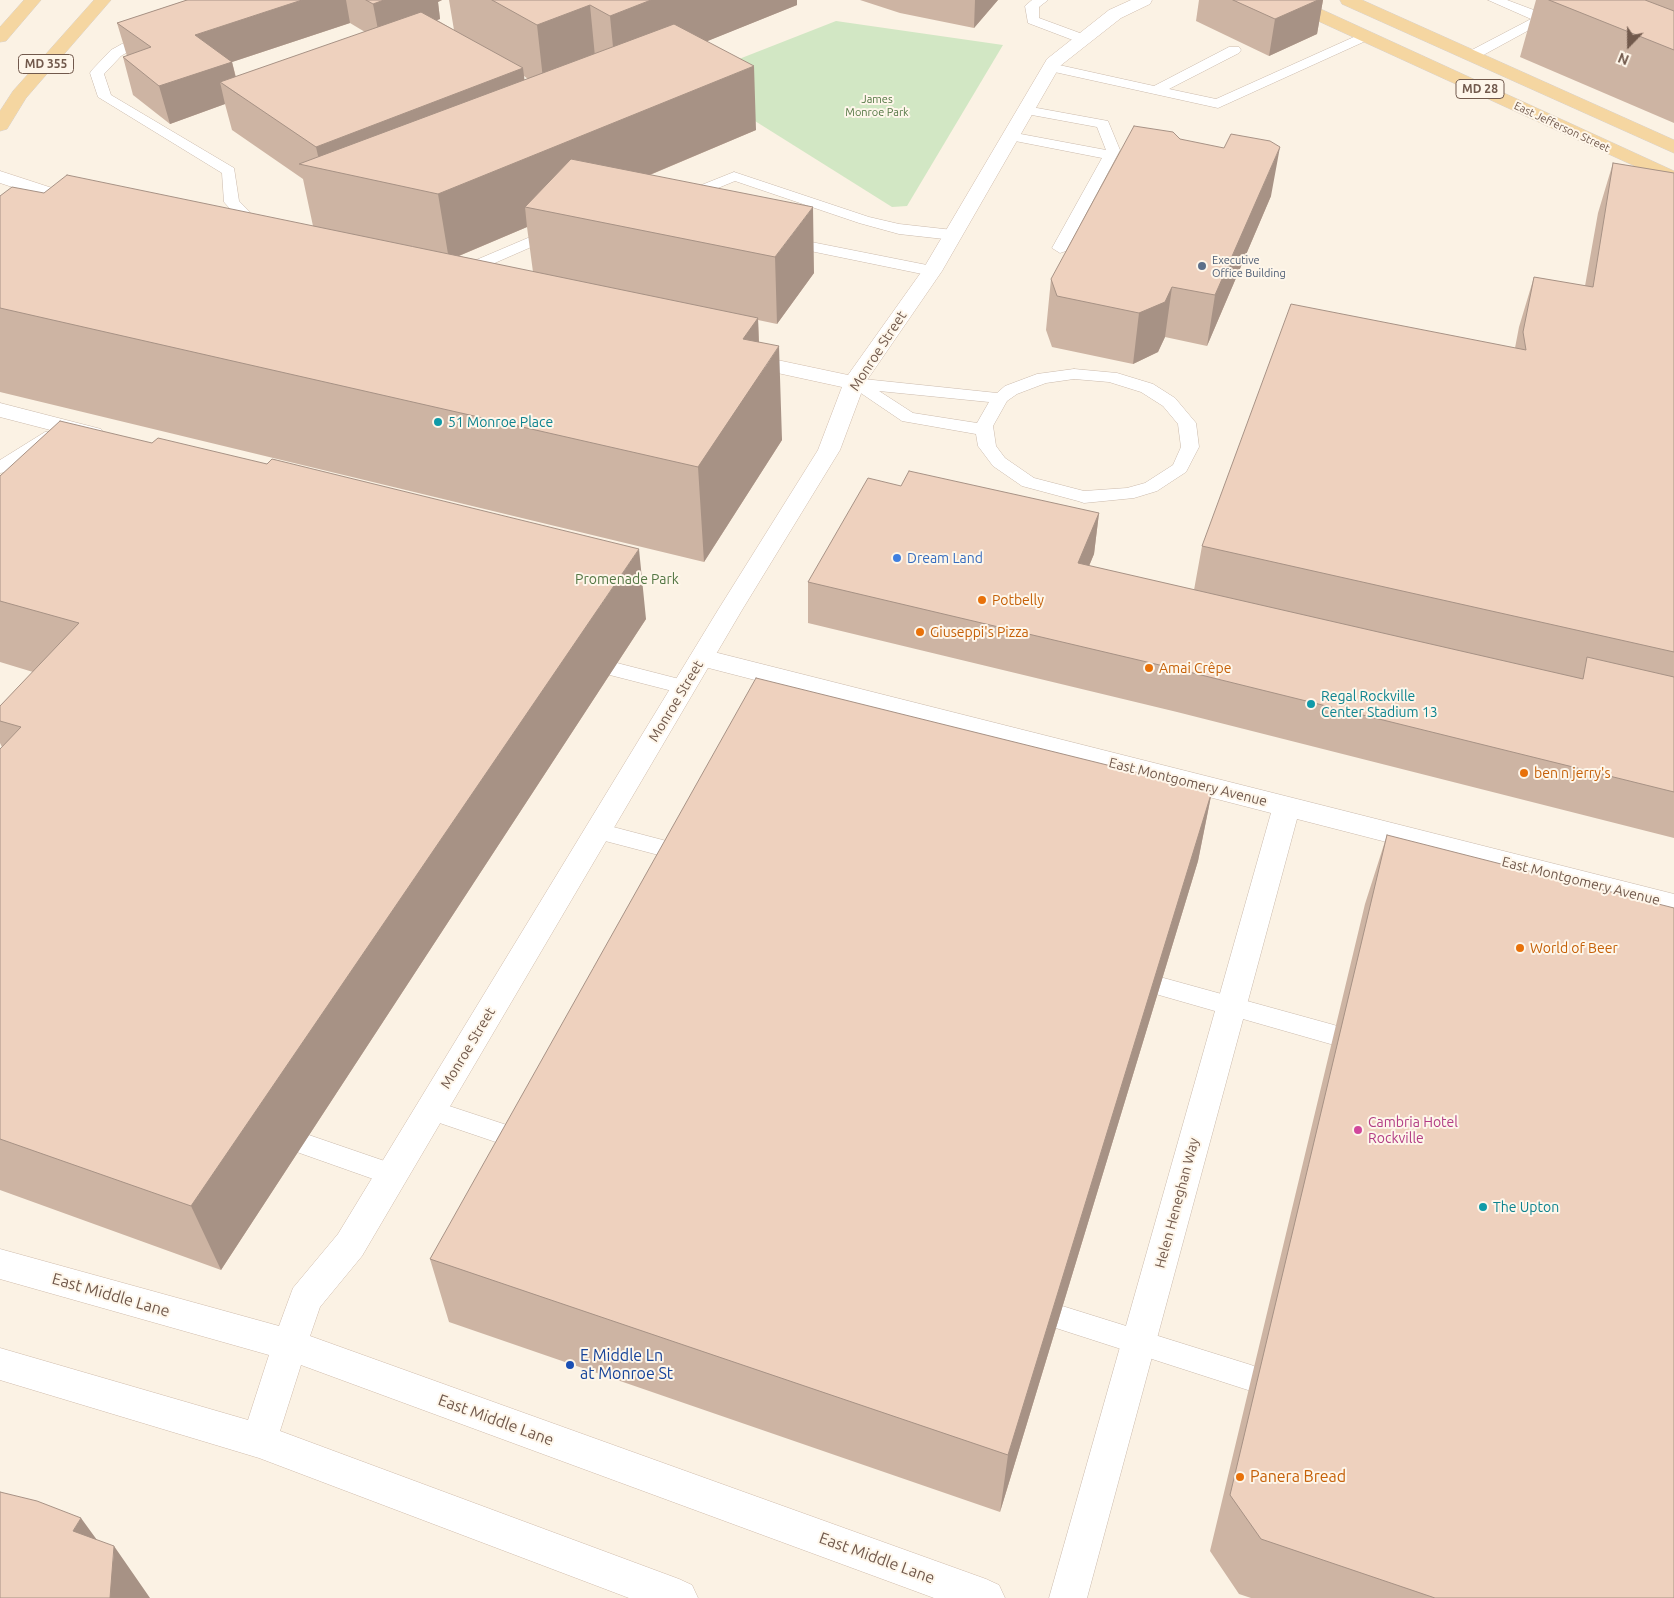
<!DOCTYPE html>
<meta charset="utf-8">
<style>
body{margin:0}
#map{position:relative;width:1674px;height:1598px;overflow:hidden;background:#fbf2e4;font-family:Ubuntu,sans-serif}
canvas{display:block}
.north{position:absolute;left:1604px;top:20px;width:50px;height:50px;-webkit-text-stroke:4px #fef6ea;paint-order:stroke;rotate:202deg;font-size:14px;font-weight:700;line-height:20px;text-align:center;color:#71594c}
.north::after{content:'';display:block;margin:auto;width:18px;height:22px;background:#71594c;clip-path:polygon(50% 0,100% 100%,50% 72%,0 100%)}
</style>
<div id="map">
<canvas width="1674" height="1598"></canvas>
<div class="north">N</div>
</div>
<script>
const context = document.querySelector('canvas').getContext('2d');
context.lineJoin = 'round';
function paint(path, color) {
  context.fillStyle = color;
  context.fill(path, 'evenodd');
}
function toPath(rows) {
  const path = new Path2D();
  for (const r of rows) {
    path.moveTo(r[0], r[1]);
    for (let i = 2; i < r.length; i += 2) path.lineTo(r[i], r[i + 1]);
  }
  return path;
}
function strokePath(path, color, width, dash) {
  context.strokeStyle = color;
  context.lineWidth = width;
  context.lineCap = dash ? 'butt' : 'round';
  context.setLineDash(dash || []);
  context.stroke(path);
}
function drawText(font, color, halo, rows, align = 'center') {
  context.font = font + ' Ubuntu,sans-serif';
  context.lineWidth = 4;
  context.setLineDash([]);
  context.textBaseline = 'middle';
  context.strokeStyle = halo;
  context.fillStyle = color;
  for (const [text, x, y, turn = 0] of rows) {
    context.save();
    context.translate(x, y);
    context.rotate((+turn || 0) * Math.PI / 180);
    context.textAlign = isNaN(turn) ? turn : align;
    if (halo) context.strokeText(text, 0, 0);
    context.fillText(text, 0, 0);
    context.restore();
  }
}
const green = toPath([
 [836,21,1003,45,907,206,892,207,688,79]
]);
const lane = toPath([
 [1032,0,1048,0,1039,7,1039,18,1088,36,1090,39,1088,42,1078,42,1028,23,1025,6,1032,0],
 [1488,0,1507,0,1547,15,1565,25,1558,29,1542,23,1476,59,1466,59,1464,56,1466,53,1531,19,1488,0],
 [149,29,156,33,154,36,121,56,104,74,111,95,234,168,239,201,257,220,243,233,233,233,230,230,240,220,224,202,222,173,98,97,90,73,92,70,111,50,149,29],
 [1365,32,1370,33,1372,36,1370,39,1218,108,1050,71,1043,67,1050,63,1154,86,1229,47,1239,47,1241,50,1239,53,1169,89,1216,99,1365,32],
 [1026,106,1108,121,1120,150,1066,251,1060,253,1052,248,1102,158,1010,140,1003,136,1010,132,1106,150,1097,127,1021,113,1019,110,1026,106],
 [734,172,869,217,899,224,953,230,961,235,953,240,899,234,859,223,735,181,689,200,684,202,676,197,679,194,734,172],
 [556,226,564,231,561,234,481,269,466,280,460,282,452,277,469,263,556,226],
 [786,237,932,266,940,271,932,276,781,245,778,242,786,237],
 [1074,369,1117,373,1153,384,1175,398,1196,423,1199,447,1186,472,1157,491,1134,498,1084,503,1078,501,1022,486,993,466,978,446,976,434,902,421,846,383,848,379,854,378,997,393,1005,386,1037,374,1074,369],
 [1074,379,1109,382,1141,392,1163,406,1178,424,1181,447,1173,465,1145,483,1127,488,1084,491,1034,478,1005,458,996,446,993,426,1007,401,1017,394,1046,383,1074,379],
 [879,391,989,402,977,423,913,413,879,391],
 [51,431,57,432,60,436,57,440,6,472,0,473,0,460,45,432,51,431],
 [613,662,691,682,694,687,691,692,684,694,606,674,603,669,606,664,613,662],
 [598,823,697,849,700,855,697,861,689,863,590,837,587,831,590,825,598,823],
 [1160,977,1334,1025,1342,1028,1346,1035,1342,1042,1334,1045,1152,993,1148,986,1152,979,1160,977],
 [431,1100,537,1135,540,1142,537,1149,528,1153,422,1117,419,1110,422,1103,431,1100],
 [303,1133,402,1167,406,1175,402,1183,393,1186,294,1151,291,1144,294,1137,303,1133],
 [1059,1305,1251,1365,1261,1369,1265,1378,1261,1387,1251,1391,1059,1329,1050,1326,1046,1317,1050,1308,1059,1305]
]);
const street = toPath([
 [0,403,101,429,104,434,101,439,93,441,0,417,0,403],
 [702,649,1674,894,1674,916,1297,819,1087,1598,1049,1598,1271,813,693,664,689,658,693,652,702,649]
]);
const secondary = toPath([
 [1131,0,1152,0,1150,4,1121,18,1060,66,942,271,865,383,840,450,742,610,362,1256,320,1307,310,1336,986,1579,999,1585,1005,1598,934,1598,301,1365,280,1431,679,1579,692,1585,698,1598,629,1598,259,1458,0,1380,0,1348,248,1420,269,1355,0,1279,0,1249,279,1326,293,1288,338,1234,718,610,818,450,842,387,736,364,733,359,736,354,744,353,848,375,922,271,1047,59,1109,10,1131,0],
 [0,171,89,200,92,204,89,208,82,210,0,183,0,171]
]);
const primary = toPath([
 [24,0,41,0,6,41,0,42,0,27,24,0],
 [94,0,111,0,26,98,7,129,0,131,0,111,13,91,94,0],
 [1279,0,1301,0,1674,171,1674,184,1281,4,1279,0],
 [1340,0,1362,0,1674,140,1674,153,1342,4,1340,0]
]);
const wall = toPath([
 [187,0,442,0,438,2,440,19,437,20,454,30,449,0,797,0,797,5,707,41,756,130,650,175,814,273,777,324,758,320,759,342,782,440,704,562,0,392,0,196,44,193,313,226,303,179,232,130,225,104,170,124,133,95,123,57,127,56,117,23],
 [350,23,365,32,236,77,232,62],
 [524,76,528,79,524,80],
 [527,227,533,272,459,256],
 [860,0,998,0,974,28,900,13],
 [1199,0,1323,0,1317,34,1269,56,1196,21],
 [1536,0,1674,0,1674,123,1520,57],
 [1180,139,1271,196,1207,346,1165,337,1158,352,1133,364,1052,347,1046,330,1051,279],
 [1613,163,1674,173,1674,838,1177,712,808,623,808,582,901,486,1099,513,1094,554,1089,566,1194,590,1202,546,1515,348,1519,327,1534,277,1585,286,1598,213],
 [0,476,646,619,221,1270,0,1190,0,749,2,747,0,743,0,706,33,672,0,662],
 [1212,791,1198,861,1000,1512,449,1322,430,1259],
 [1387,835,1674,1598,1251,1598,1239,1594,1210,1551,1365,904]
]);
const shadedWall = toPath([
 [302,0,346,0,350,23,232,62,240,96,220,82,225,104,170,124,159,86,195,35],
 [384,0,442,0,438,2,440,19,380,40,373,4],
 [651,0,797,0,797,5,616,78,610,16],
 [975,0,998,0,974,28],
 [1318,0,1323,0,1317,34,1269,56,1275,19],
 [590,5,596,67,544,88,537,25],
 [754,66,756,130,559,213,525,207,527,227,449,260,438,194],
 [523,68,529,116,321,169,316,147],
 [1280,147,1271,196,1207,346,1215,295],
 [813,207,814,273,777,324,775,257],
 [1172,287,1165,337,1158,352,1133,364,1139,313],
 [758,318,760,375,779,346,782,440,704,562,698,467,743,339],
 [1099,513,1094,554,1073,604,1078,563],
 [639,549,646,619,221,1270,191,1206],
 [1212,791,1198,861,1000,1512,1008,1455],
 [81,1518,113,1562,114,1546,150,1598,110,1598,73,1531]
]);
const building = toPath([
 [187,0,302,0,195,35,232,62,159,86,123,57,151,47,117,23,187,0],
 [366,0,384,0,373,4,366,0],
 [492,0,651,0,610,16,590,5,537,25,492,0],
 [1233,0,1318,0,1275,19,1233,0],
 [1549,0,1645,0,1674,11,1674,50,1549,0],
 [421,12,523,68,316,147,220,82,421,12],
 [674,24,754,66,438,194,299,164,674,24],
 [1134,126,1173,132,1180,139,1224,148,1231,134,1270,141,1280,147,1215,295,1172,287,1165,302,1139,313,1057,296,1051,279,1134,126],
 [571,159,813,207,775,257,525,207,571,159],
 [1613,163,1674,173,1674,652,1202,546,1291,304,1526,350,1523,332,1534,277,1593,287,1613,163],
 [67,175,758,318,743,339,779,346,698,467,0,308,0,196,12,187,44,193,67,175],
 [60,421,152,443,158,438,267,464,272,459,639,549,191,1206,0,1139,0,749,21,727,0,721,0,706,79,623,0,601,0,476,60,421],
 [909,471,1099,513,1078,563,1583,679,1587,657,1674,677,1674,792,1185,671,808,582,868,478,901,486,909,471],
 [756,678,1212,791,1008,1455,430,1259,756,678],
 [1387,835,1674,908,1674,1598,1435,1598,1261,1539,1230,1495,1387,835],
 [0,1492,37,1501,81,1518,73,1531,114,1546,110,1598,0,1598,0,1492]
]);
const markers = [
 [1202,266,5,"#5c6f8a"],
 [438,422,5,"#0f9aa8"],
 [897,558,5,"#3f7fe0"],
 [982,600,5,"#e8710a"],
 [920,632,5,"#e8710a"],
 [1149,668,5,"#e8710a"],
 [1311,704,5,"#0f9aa8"],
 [1524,773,5,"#e8710a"],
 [1520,948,5,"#e8710a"],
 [1358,1130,5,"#d1479c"],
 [1483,1207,5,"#0f9aa8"],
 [570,1365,5,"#1a4fb4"],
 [1240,1477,5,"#e8710a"]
];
const farParknames = [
 ["James",877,99],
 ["Monroe Park",877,112]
];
const farStreetnames = [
 ["East Jefferson Street",1562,127,25]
];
const farServicenames = [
 ["Executive",1212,260],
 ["Office Building",1212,273]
];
const shields = [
 [46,64,55],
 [1480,89,48]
];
const shieldNames = [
 ["MD 355",46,64],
 ["MD 28",1480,89]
];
const streetNames = [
 ["Monroe Street",878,351,-57],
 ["Monroe Street",676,701,-59],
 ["East Montgomery Avenue",1188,782,14],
 ["East Montgomery Avenue",1581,881,14],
 ["Monroe Street",468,1048,-59],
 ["Helen Heneghan Way",1177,1203,-75]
];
const cultureNames = [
 ["51 Monroe Place",448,422],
 ["Regal Rockville",1321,696],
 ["Center Stadium 13",1321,712],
 ["The Upton",1493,1207]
];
const shopNames = [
 ["Dream Land",907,558]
];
const parkNames = [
 ["Promenade Park",627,579]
];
const foodNames = [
 ["Potbelly",992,600],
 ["Giuseppi's Pizza",930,632],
 ["Amai Crêpe",1159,668],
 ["ben n jerry's",1534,773],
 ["World of Beer",1530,948]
];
const hotelNames = [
 ["Cambria Hotel",1368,1122],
 ["Rockville",1368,1138]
];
const nearStreetnames = [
 ["East Middle Lane",111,1295,16],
 ["East Middle Lane",496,1420,20],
 ["East Middle Lane",877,1558,20]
];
const nearTransitnames = [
 ["E Middle Ln",580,1356],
 ["at Monroe St",580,1374]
];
const nearFoodnames = [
 ["Panera Bread",1250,1477]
];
paint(green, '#d2e7c4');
strokePath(lane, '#cbbaac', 1);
strokePath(street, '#cbbaac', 1);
strokePath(secondary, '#d0bcac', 1);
strokePath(primary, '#d7d1cd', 1);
paint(lane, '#fff');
paint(street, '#fff');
paint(secondary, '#fff');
paint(primary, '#f5d6a1');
paint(wall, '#cdb4a3');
paint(shadedWall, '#a79285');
paint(building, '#eed1be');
strokePath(building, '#a79285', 1);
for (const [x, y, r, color] of markers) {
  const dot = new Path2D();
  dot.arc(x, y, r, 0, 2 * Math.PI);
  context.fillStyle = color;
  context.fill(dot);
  strokePath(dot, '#fef6ea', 2);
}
drawText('11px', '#547744', '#fef6ea', farParknames);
drawText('11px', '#71594c', '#fef6ea', farStreetnames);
drawText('11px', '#4e5e75', '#fef6ea', farServicenames, 'left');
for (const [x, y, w] of shields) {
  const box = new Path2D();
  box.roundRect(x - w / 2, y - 9.5, w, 19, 4);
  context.fillStyle = '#fef6ea';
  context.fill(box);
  strokePath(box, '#71594c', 1);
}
drawText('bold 12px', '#71594c', null, shieldNames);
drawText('14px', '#71594c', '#fef6ea', streetNames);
drawText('14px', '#0d838f', '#fef6ea', cultureNames, 'left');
drawText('14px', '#366cbe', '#fef6ea', shopNames, 'left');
drawText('14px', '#547744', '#fef6ea', parkNames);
drawText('14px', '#c56008', '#fef6ea', foodNames, 'left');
drawText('14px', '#b23c85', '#fef6ea', hotelNames, 'left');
drawText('16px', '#71594c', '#fef6ea', nearStreetnames);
drawText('16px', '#164399', '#fef6ea', nearTransitnames, 'left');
drawText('16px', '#c56008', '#fef6ea', nearFoodnames, 'left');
</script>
